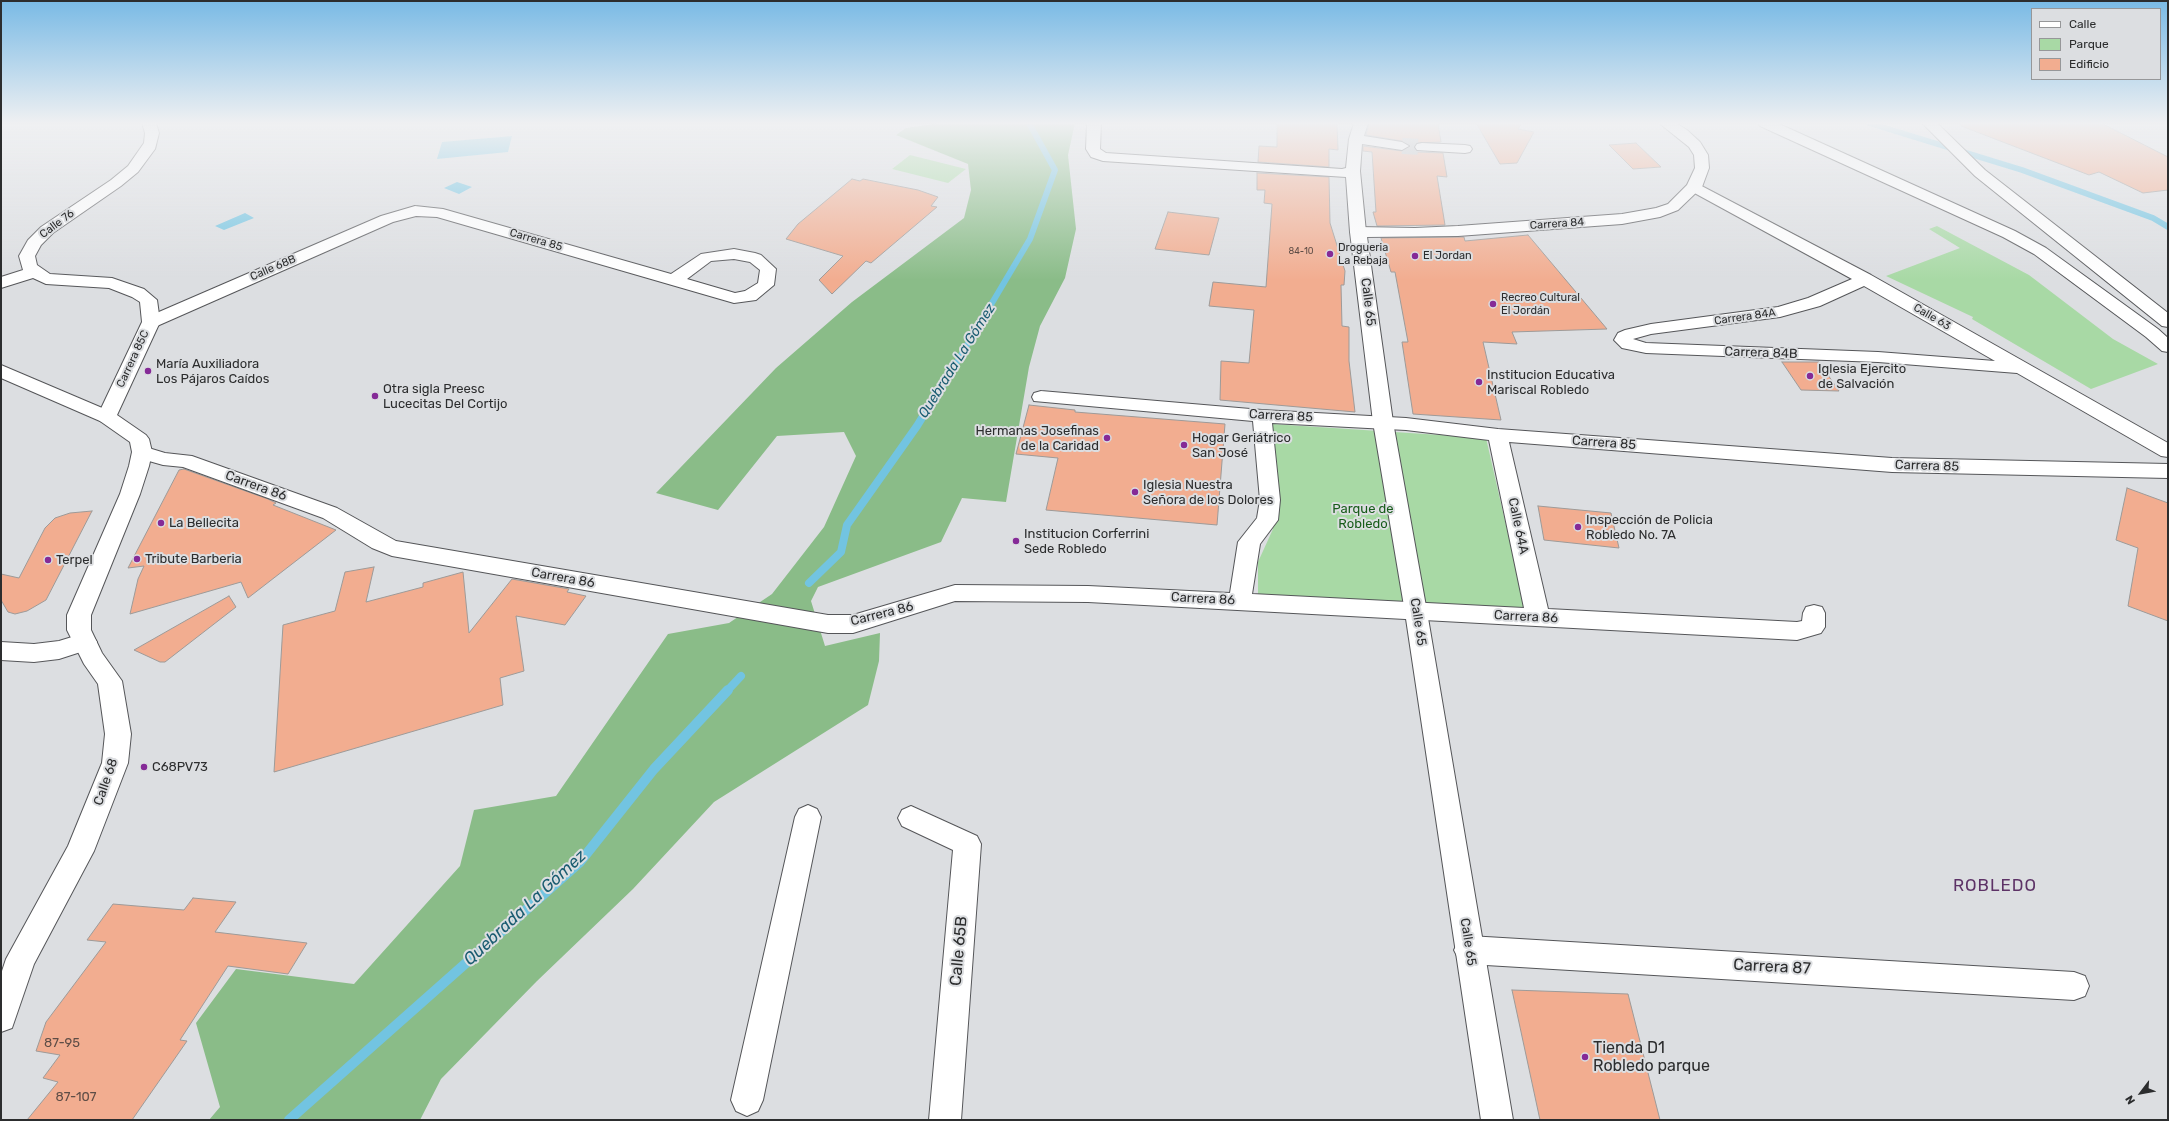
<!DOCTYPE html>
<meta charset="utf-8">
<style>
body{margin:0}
#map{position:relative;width:2169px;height:1121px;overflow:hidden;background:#dcdee1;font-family:Rubik,sans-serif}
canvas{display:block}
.frame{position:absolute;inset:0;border:2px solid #2c2d2e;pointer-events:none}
.legend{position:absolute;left:2031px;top:8px;width:130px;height:72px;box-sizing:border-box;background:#dcdee1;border:1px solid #969799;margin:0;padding:5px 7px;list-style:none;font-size:12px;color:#2c2d2e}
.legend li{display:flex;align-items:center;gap:8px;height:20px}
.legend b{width:20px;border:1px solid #969799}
.north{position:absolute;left:2121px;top:1073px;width:40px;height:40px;-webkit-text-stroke:3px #dcdee1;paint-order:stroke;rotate:238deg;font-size:11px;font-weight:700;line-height:16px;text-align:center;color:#2c2d2e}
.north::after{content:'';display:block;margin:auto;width:14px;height:18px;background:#2c2d2e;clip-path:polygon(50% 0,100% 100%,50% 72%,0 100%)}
</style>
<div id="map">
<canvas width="2169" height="1121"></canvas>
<div class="frame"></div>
<ul class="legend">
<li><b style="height:5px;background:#fff"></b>Calle</li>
<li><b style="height:11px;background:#a8d9a5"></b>Parque</li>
<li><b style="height:11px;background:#f2ad90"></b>Edificio</li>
</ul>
<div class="north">N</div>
</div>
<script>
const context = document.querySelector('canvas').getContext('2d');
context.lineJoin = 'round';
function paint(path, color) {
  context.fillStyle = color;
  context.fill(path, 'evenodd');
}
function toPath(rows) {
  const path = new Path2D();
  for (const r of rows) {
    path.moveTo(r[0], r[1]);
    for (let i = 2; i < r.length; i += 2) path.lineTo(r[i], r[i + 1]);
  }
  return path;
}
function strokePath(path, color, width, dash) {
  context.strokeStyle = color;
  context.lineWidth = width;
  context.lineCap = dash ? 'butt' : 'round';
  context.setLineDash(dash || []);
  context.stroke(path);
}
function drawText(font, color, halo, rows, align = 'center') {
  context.font = font + ' Rubik,sans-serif';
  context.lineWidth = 4;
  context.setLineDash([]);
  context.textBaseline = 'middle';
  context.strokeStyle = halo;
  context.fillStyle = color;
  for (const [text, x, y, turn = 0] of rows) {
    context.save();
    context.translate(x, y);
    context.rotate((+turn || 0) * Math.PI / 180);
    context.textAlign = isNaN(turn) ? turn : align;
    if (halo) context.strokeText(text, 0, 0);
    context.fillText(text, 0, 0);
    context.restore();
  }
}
const green = toPath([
 [910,155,966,169,948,183,892,169],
 [1937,226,2029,275,2113,339,2158,364,2091,389,1972,319,1973,317,1886,276,1960,248,1929,229],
 [1272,424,1486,438,1526,613,1258,598,1258,562,1273,529,1271,450]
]);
const forest = toPath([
 [941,123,1075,123,1068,155,1076,229,1065,278,1040,326,1029,367,1006,502,962,498,941,542,818,587,811,601,825,646,880,633,879,661,868,705,714,802,633,889,537,981,441,1079,420,1120,209,1120,220,1107,196,1023,236,969,354,984,460,866,474,810,556,796,668,634,729,623,772,594,824,527,856,456,844,432,777,436,718,510,656,493,776,368,852,302,964,218,971,190,968,164,896,135,906,128]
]);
const water = toPath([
 [512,136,508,152,437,159,442,142],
 [457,182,472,187,459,194,444,188],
 [245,213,254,218,224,230,215,226]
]);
const streamFar2 = toPath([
 [1869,123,2022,170,2153,218,2168,227],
 [954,367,1030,239,1055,170,1029,123]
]);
const streamFar1 = toPath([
 [809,583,841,552,847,525,917,426,954,366],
 [727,691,741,676]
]);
const stream = toPath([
 [289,1120,580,862,654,769,728,690]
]);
const building = toPath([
 [1277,123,1337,123,1338,150,1329,149,1329,167,1258,162,1259,146,1277,147,1277,123],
 [1369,123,1438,123,1441,142,1417,143,1414,148,1417,152,1443,153,1447,177,1437,176,1445,225,1377,226,1373,212,1376,212,1372,152,1363,151,1363,146,1402,151,1410,145,1402,141,1366,135,1369,123],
 [1476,123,1522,123,1518,129,1534,132,1517,163,1500,164,1476,123],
 [1961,123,2101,123,2168,157,2168,190,2143,193,2099,172,2089,175,1961,126,1961,123],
 [1636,143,1661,167,1633,169,1609,145,1636,143],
 [1257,173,1329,177,1330,223,1345,271,1344,285,1341,285,1342,326,1349,327,1349,361,1355,412,1220,400,1221,361,1249,363,1254,310,1209,306,1213,282,1266,287,1272,204,1264,203,1265,190,1257,190,1257,173],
 [852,179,860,181,863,179,918,190,938,197,931,206,937,207,871,263,866,261,832,294,819,280,843,256,786,239,798,224,852,179],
 [1168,212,1219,218,1209,255,1155,249,1168,212],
 [1528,235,1607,329,1512,332,1517,344,1483,342,1501,420,1413,414,1402,342,1408,342,1395,272,1391,272,1381,238,1464,237,1465,241,1528,235],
 [1782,362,1819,362,1839,391,1801,390,1782,362],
 [1029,405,1075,410,1075,412,1225,424,1217,525,1046,510,1058,458,1016,454,1029,405],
 [184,469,268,499,276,503,273,505,336,530,248,598,241,582,130,614,138,579,144,566,128,568,179,470,184,469],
 [2127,488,2168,503,2168,621,2128,606,2138,548,2116,540,2127,488],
 [1538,506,1611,513,1619,548,1544,540,1538,506],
 [92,511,46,600,27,611,15,614,8,612,1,600,1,574,19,578,45,528,55,518,70,513,92,511],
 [374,567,366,602,423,587,423,583,463,572,469,633,512,579,569,589,567,592,586,596,565,625,516,616,524,671,500,678,503,705,274,772,283,625,335,611,345,572,374,567],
 [229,596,236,607,165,662,160,662,134,650,229,596],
 [193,898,236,902,215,932,307,943,288,974,228,966,180,1040,187,1041,132,1120,27,1120,58,1082,43,1078,60,1055,36,1051,46,1022,106,942,87,940,113,904,184,910,193,898],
 [1512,990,1628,994,1660,1120,1540,1120,1512,990]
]);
const minorTunnel = toPath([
 [1402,146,1422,147]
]);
const pedestrian = toPath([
 [808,805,817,809,821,817,763,1100,758,1111,747,1116,736,1111,731,1100,795,817,799,809,808,805],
 [911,806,977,836,981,844,961,1120,929,1120,953,850,902,826,898,818,902,810,911,806]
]);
const minor = toPath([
 [1087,123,1101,123,1100,149,1106,153,1342,169,1346,168,1349,139,1354,123,1368,123,1364,136,1402,142,1409,146,1402,150,1362,144,1360,171,1366,232,1364,235,1358,237,1352,235,1350,232,1346,177,1103,161,1091,157,1086,149,1087,123],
 [1422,143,1465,145,1470,146,1472,149,1470,152,1465,153,1417,150,1415,147,1417,144,1422,143],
 [1694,182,1871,275,2168,443,2168,457,2161,456,2017,373,1878,362,1646,353,1622,348,1614,340,1618,333,1625,330,1651,324,1778,307,1808,298,1852,279,1689,190,1686,187,1689,184,1694,182],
 [1864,286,1995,361,1878,352,1646,343,1633,339,1651,334,1780,317,1820,306,1864,286],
 [415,206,443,209,671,274,701,254,734,249,755,253,761,255,776,269,774,285,756,300,734,303,437,217,416,216,393,222,157,326,151,327,145,326,142,322,145,318,381,216,415,206],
 [734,259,750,262,760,270,758,283,745,291,735,293,687,279,711,261,734,259],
 [1,365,114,413,117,417,114,421,107,423,100,421,1,378,1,365],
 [1041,391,1262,410,1406,418,1498,429,1892,458,2168,464,2168,478,1892,472,1509,442,1548,609,1797,622,1802,621,1803,613,1806,607,1814,605,1822,607,1825,613,1825,627,1821,633,1797,640,1088,602,955,601,853,633,828,633,392,556,372,548,323,518,183,467,163,465,135,457,132,452,135,447,142,446,165,453,192,456,337,508,396,541,828,615,853,615,955,585,1088,586,1230,593,1238,542,1257,518,1260,500,1253,421,1034,401,1032,397,1034,393,1041,391],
 [1272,423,1406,430,1489,440,1524,608,1252,594,1260,544,1278,520,1280,500,1272,423],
 [85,633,93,636,97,642,93,648,59,659,34,662,1,660,1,642,34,644,59,641,85,633],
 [1469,936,2074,972,2085,976,2089,986,2085,996,2074,1000,1469,964,1459,960,1454,950,1459,940,1469,936]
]);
const tertiary = toPath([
 [142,123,156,123,159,133,155,149,138,172,121,186,53,233,41,245,35,256,37,265,50,274,112,278,144,289,157,300,160,322,117,415,146,435,149,439,152,452,149,466,140,494,91,615,91,630,102,653,122,681,131,734,128,763,94,851,34,964,12,1028,1,1032,1,974,6,959,68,846,102,763,105,734,98,684,84,664,67,630,67,615,120,494,129,466,132,452,130,442,100,421,97,417,142,322,140,302,132,297,109,288,46,284,33,278,1,288,1,277,23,270,19,256,28,240,41,227,111,180,128,166,144,143,145,133,142,123]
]);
const secondary = toPath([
 [1659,123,1676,123,1687,130,1700,142,1708,155,1709,168,1702,187,1678,210,1660,217,1622,224,1458,236,1367,237,1393,422,1427,612,1513,1120,1481,1120,1405,612,1373,422,1350,232,1352,229,1358,227,1415,228,1458,226,1622,214,1656,208,1668,204,1687,185,1695,168,1694,155,1689,147,1659,123]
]);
const trunk = toPath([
 [1758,123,1777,123,2015,231,2046,248,2158,329,2168,338,2168,352,2162,351,2146,337,2034,254,2003,237,1760,126,1758,123],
 [1922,123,1937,123,1985,170,2168,313,2168,327,2162,326,1975,176,1922,123]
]);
const markers = [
 [1330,254,4,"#852a97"],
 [1415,256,4,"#852a97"],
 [1493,304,4,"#852a97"],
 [148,371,4,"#852a97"],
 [1810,376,4,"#852a97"],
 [1479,382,4,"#852a97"],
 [375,396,4,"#852a97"],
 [1107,438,4,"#852a97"],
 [1184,445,4,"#852a97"],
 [1135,492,4,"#852a97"],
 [161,523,4,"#852a97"],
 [1578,527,4,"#852a97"],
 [1016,541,4,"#852a97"],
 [137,559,4,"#852a97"],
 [48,560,4,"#852a97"],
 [144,767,4,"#852a97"],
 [1585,1057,4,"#852a97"]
];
const farNumbernames = [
 ["84-10",1301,251]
];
const farStreetnames = [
 ["Calle 76",57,224,-37],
 ["Carrera 84",1557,224,-4],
 ["Carrera 85",536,240,16],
 ["Calle 68B",273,268,-23],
 ["Carrera 84A",1745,317,-8],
 ["Calle 63",1932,317,30],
 ["Carrera 85C",133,359,-65]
];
const farPoinames = [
 ["Drogueria",1338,248],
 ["La Rebaja",1338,261],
 ["El Jordan",1423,256],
 ["Recreo Cultural",1501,298],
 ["El Jordán",1501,311]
];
const streetNames = [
 ["Calle 65",1368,302,83],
 ["Carrera 84B",1761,353,2],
 ["Carrera 85",1281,416,3],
 ["Carrera 85",1604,443,4],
 ["Carrera 85",1927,466,2],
 ["Carrera 86",256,486,20],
 ["Calle 64A",1518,526,78],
 ["Carrera 86",563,578,10],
 ["Carrera 86",1203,599,3],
 ["Carrera 86",882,614,-14],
 ["Carrera 86",1526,617,3],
 ["Calle 65",1418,622,81],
 ["Calle 68",106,782,-71],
 ["Calle 65",1468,942,81]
];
const poiNames = [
 ["María Auxiliadora",156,364],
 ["Los Pájaros Caídos",156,379],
 ["Iglesia Ejercito",1818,369],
 ["de Salvación",1818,384],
 ["Institucion Educativa",1487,375],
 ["Mariscal Robledo",1487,390],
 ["Otra sigla Preesc",383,389],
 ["Lucecitas Del Cortijo",383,404],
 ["Hermanas Josefinas",1099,431,"right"],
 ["de la Caridad",1099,446,"right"],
 ["Hogar Geriátrico",1192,438],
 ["San José",1192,453],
 ["Iglesia Nuestra",1143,485],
 ["Señora de los Dolores",1143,500],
 ["Inspección de Policia",1586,520],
 ["Robledo No. 7A",1586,535],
 ["La Bellecita",169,523],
 ["Institucion Corferrini",1024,534],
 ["Sede Robledo",1024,549],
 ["Tribute Barberia",145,559],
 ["Terpel",56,560],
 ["C68PV73",152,767]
];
const parkNames = [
 ["Parque de",1363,509],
 ["Robledo",1363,524]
];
const nearNumbernames = [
 ["87-95",62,1043],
 ["87-107",76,1097]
];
const waterNames = [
 ["Quebrada La Gómez",957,361,-58]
];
const nearStreetnames = [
 ["Calle 65B",959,951,-85],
 ["Carrera 87",1772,967,3]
];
const nearPoinames = [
 ["Tienda D1",1593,1048],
 ["Robledo parque",1593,1066]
];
const nearNeighbourhoodnames = [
 ["ROBLEDO",1995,886]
];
const nearWaternames = [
 ["Quebrada La Gómez",525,908,-43]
];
paint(green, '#a8d9a5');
paint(forest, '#8abc88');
paint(water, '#72c4e1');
strokePath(streamFar2, '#72c4e1', 6);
strokePath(streamFar1, '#72c4e1', 8);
strokePath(stream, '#72c4e1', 10);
paint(building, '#f2ad90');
strokePath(building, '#9d9a98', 1);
strokePath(minorTunnel, '#b9bbbd', 16, [16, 8]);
strokePath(pedestrian, '#555659', 2);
strokePath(minor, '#555659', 2);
strokePath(tertiary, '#555659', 2);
strokePath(secondary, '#555659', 2);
strokePath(trunk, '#555659', 2);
paint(pedestrian, '#fff');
paint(minor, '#fff');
paint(tertiary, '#fff');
paint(secondary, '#fff');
paint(trunk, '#fff');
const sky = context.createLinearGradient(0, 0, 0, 280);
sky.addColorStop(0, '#79bae5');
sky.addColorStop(0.44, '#eff0f2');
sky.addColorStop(1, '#eff0f200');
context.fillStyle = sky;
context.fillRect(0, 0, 2169, 280);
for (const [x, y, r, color] of markers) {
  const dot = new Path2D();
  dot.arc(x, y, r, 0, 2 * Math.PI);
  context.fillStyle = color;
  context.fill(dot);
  strokePath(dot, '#dcdee1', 1.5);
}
drawText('9px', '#5e4d46', null, farNumbernames);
drawText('11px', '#2c2d2e', '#dcdee1', farStreetnames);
drawText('11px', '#2c2d2e', '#dcdee1', farPoinames, 'left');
drawText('13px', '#2c2d2e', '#dcdee1', streetNames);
drawText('13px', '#2c2d2e', '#dcdee1', poiNames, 'left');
drawText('13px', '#175c1a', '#dcdee1', parkNames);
drawText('13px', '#5e4d46', null, nearNumbernames);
drawText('italic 14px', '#1a5c71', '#dcdee1', waterNames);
drawText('16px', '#2c2d2e', '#dcdee1', nearStreetnames);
drawText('16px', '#2c2d2e', '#dcdee1', nearPoinames, 'left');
context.letterSpacing = '1px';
drawText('17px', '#5d3266', '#dcdee1', nearNeighbourhoodnames);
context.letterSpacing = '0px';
drawText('italic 17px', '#1a5c71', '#dcdee1', nearWaternames);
</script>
